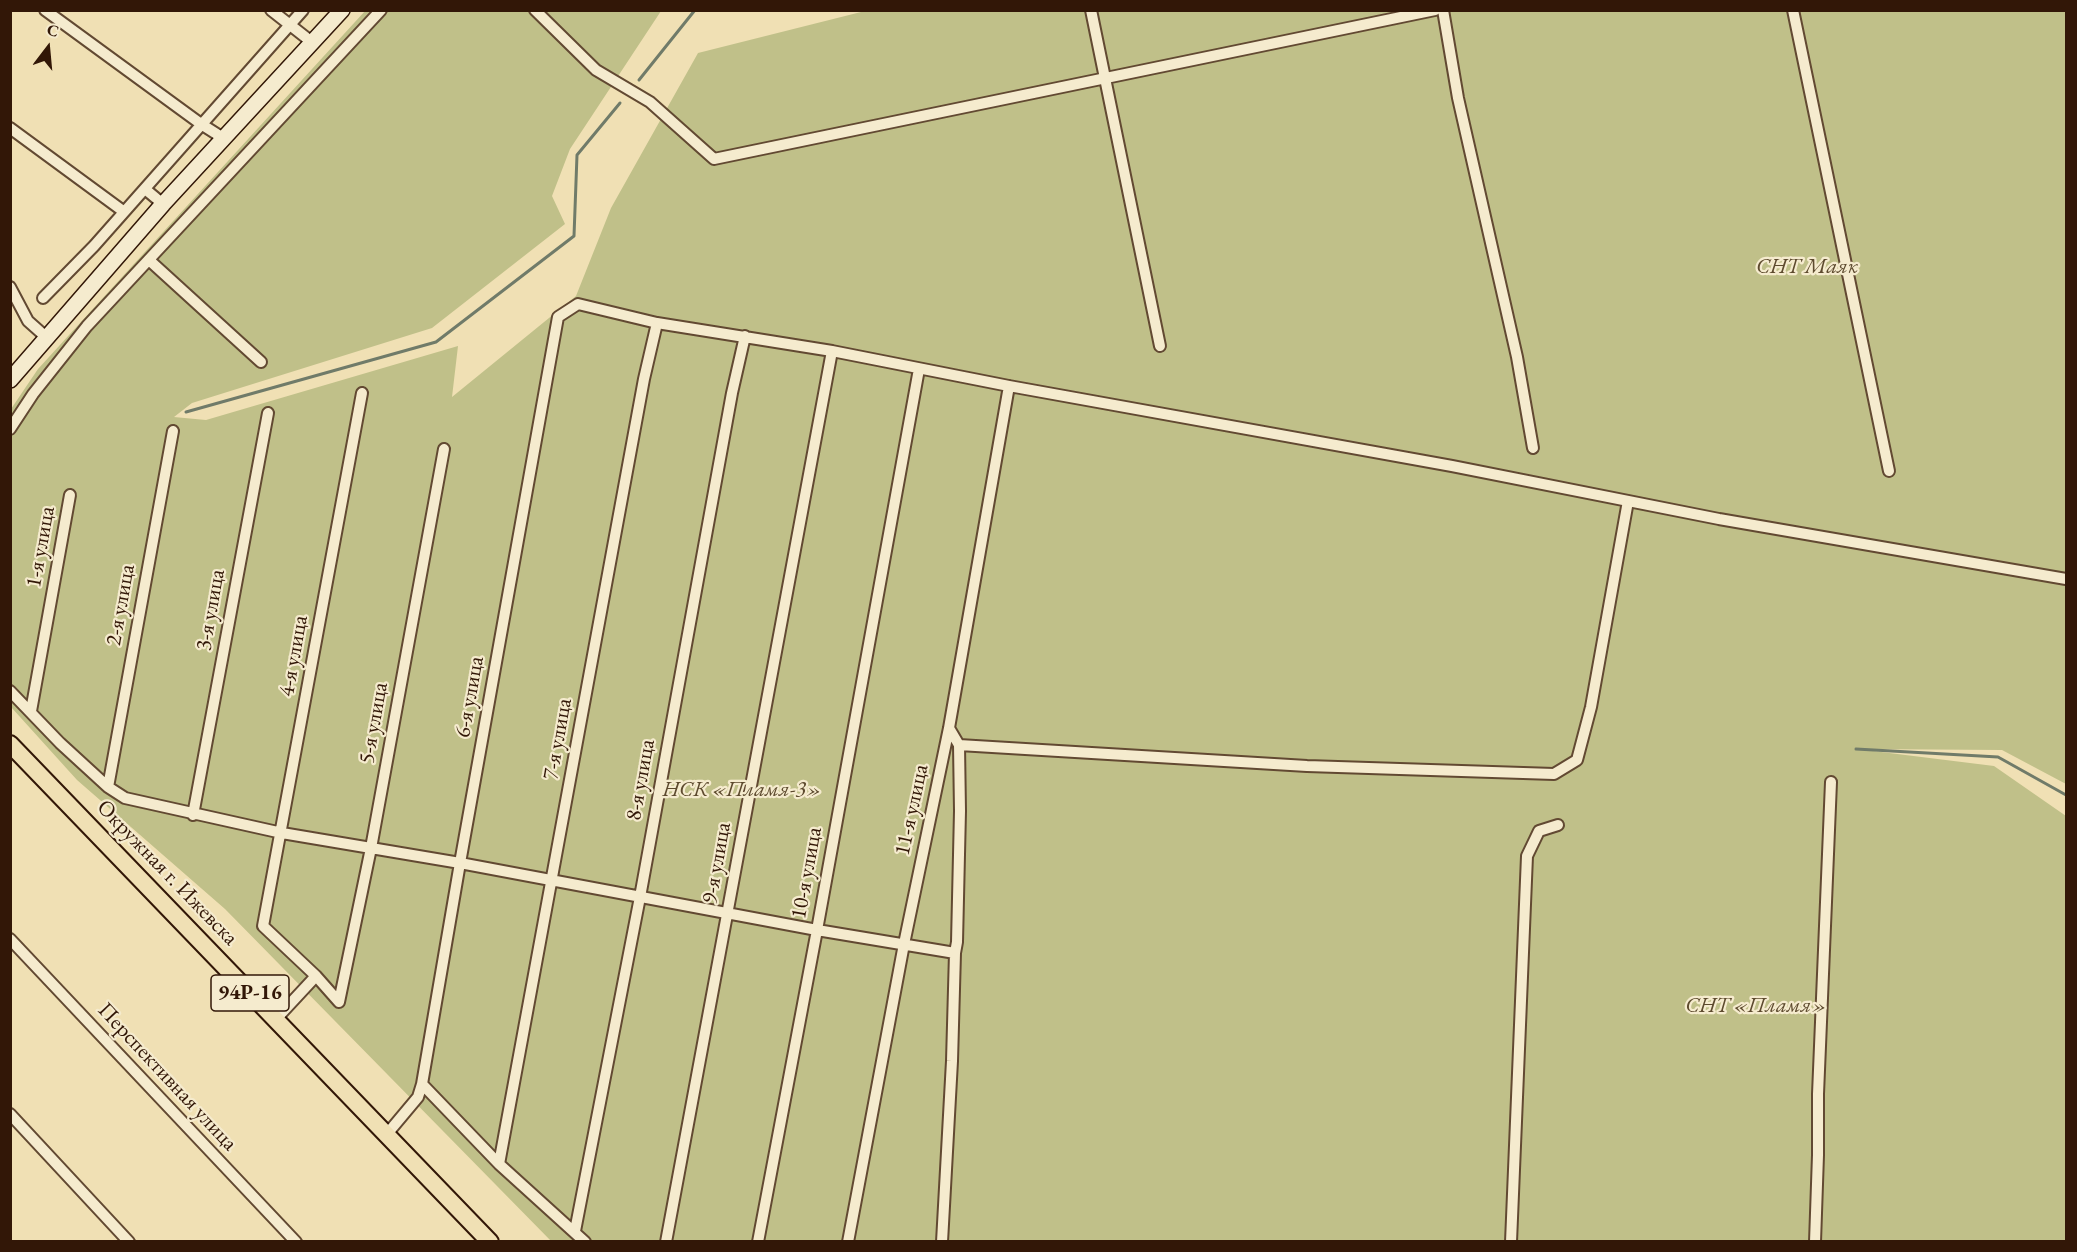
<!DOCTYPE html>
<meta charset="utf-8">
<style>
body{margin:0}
#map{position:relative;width:2077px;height:1252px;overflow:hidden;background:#f0e0b4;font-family:"EB Garamond",serif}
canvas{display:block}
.frame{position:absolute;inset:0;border:12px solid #321707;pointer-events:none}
.north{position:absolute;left:18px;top:18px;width:60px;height:60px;-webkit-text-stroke:4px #f5ebce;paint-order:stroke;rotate:16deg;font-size:16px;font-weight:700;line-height:24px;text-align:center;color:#321707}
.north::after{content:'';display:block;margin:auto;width:21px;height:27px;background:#321707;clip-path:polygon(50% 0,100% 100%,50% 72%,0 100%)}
</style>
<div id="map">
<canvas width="2077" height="1252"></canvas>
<div class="frame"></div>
<div class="north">С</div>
</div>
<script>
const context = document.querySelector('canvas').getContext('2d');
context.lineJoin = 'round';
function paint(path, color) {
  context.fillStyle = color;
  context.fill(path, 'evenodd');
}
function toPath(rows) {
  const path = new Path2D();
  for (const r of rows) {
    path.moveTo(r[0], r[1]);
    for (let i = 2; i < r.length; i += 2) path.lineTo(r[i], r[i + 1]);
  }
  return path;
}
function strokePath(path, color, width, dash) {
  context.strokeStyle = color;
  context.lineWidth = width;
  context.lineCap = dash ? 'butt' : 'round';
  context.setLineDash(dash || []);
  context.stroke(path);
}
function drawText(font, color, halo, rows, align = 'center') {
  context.font = font + ' "EB Garamond",serif';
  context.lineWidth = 4.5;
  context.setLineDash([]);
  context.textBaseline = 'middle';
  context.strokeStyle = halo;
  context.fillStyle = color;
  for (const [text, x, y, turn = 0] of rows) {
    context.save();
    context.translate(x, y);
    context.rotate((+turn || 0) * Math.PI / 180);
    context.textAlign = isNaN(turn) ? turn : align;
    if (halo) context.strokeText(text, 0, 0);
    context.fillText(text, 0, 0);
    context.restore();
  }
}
const green = toPath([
 [365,11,661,11,570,149,552,196,565,224,432,328,192,403,174,417,206,420,458,346,452,397,576,296,611,208,698,53,865,11,2066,11,2066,784,2002,750,1857,749,1994,766,2066,816,2066,1241,551,1241,225,909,77,780,11,707,11,409,38,369]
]);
const stream = toPath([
 [639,80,695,10],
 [186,412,436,342,574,236,577,155,620,103],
 [1856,749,1998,757,2066,795]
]);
const street = toPath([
 [45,10,201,124,223,138],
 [271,10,313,43],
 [535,10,596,70,650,102,714,159,1435,10],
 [1091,10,1160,346],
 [1443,10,1458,98,1517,357,1533,448],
 [1793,10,1889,471],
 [10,128,123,211],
 [145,189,163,204],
 [149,260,261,362],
 [10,287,28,321,46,337],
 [43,298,94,246,303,10],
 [10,429,33,394,87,326,381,10],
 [10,691,60,743,108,787,125,798,282,833,460,863,817,930,955,953,957,942,960,811,959,745,949,728],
 [31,711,70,495],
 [959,745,1307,766,1554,774,1577,760,1591,707,1628,501],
 [108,787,173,431],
 [193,815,268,413],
 [10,939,296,1242],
 [316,976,263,926,362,393],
 [339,1002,371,848,444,449],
 [276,1019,316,976,339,1002],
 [422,1084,499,1164,585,1242],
 [10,1114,129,1242],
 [387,1134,418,1097,422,1084,460,863,558,317,578,304,657,323,832,351,1009,386,1452,466,1719,519,2066,579],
 [499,1164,644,379,657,323],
 [575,1231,640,897,732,393,745,336],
 [666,1242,832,351],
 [758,1242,817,930,919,369],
 [848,1242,904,944,949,728,1009,386],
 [942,1242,952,1061,955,953],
 [1511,1242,1527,856,1539,831,1558,825],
 [1815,1242,1818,1155,1818,1094,1831,782]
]);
const secondary = toPath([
 [10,380,163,204,342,10]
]);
const primary = toPath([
 [10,744,490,1242]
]);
const shields = [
 [250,993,78]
];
const shieldNames = [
 ["94Р-16",250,993]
];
const parkNames = [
 ["СНТ Маяк",1807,267],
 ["НСК «Пламя-3»",742,790],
 ["СНТ «Пламя»",1756,1006]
];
const streetNames = [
 ["1-я улица",41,547,-80],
 ["2-я улица",121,605,-80],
 ["3-я улица",211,610,-80],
 ["4-я улица",294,656,-80],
 ["6-я улица",470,697,-80],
 ["5-я улица",374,723,-80],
 ["7-я улица",558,739,-80],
 ["8-я улица",641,780,-80],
 ["11-я улица",912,810,-78],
 ["9-я улица",717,863,-80],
 ["Окружная г. Ижевска",167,873,46],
 ["10-я улица",807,873,-80],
 ["Перспективная улица",167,1077,47]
];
paint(green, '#c0c089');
strokePath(stream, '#707b69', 3);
strokePath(street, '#624932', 14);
strokePath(secondary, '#321707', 18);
strokePath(primary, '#321707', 20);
strokePath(street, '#f5ebce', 10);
strokePath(secondary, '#f5ebce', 15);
strokePath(primary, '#f0e0b4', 16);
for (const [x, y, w] of shields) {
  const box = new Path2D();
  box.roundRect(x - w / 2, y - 18, w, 36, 4.5);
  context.fillStyle = '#f5ebce';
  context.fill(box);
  strokePath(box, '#321707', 1.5);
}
drawText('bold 21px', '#321707', null, shieldNames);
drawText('italic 22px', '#5d4a2e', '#f5ebce', parkNames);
drawText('22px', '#321707', '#f5ebce', streetNames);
</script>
